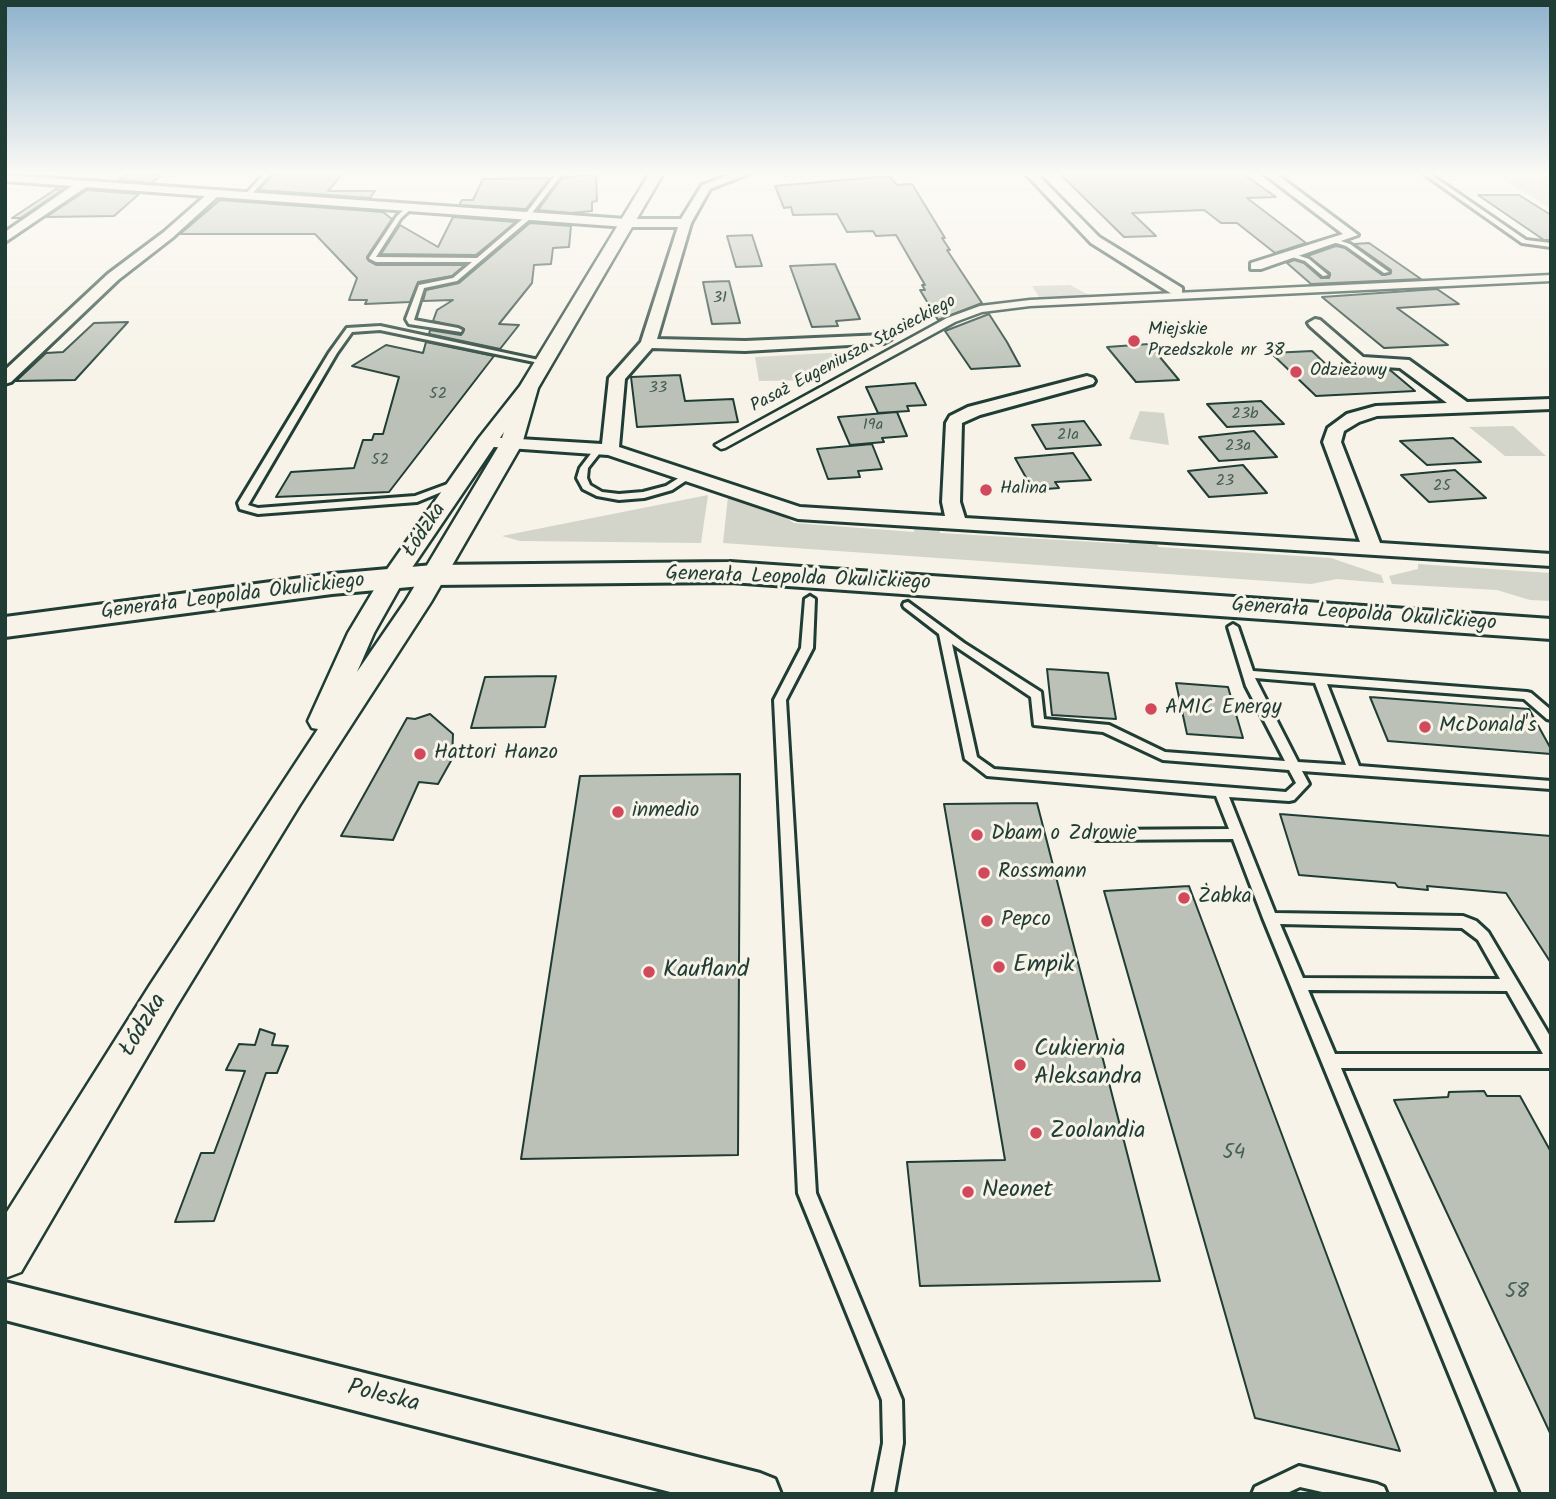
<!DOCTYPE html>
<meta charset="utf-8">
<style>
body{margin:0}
#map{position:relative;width:1556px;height:1499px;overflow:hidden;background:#f7f3e8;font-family:Kalam,sans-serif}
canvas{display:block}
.frame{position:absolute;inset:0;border:7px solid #1f3d34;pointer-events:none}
</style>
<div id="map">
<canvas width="1556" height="1499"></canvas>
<div class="frame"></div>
</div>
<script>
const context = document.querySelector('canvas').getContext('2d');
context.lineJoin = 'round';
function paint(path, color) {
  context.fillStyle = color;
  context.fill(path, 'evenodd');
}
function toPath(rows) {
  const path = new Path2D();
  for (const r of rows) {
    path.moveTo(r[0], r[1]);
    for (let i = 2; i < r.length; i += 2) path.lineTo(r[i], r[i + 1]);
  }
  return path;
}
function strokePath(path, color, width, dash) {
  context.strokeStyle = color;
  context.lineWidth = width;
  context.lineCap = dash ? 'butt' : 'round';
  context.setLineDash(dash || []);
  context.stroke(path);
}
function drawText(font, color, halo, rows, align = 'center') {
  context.font = font + ' Kalam,sans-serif';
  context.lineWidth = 6;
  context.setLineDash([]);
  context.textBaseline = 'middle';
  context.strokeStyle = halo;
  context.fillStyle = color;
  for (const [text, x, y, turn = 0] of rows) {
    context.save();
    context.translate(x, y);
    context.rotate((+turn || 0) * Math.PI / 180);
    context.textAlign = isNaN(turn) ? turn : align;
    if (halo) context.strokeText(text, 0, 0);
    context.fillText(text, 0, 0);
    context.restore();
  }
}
const green = toPath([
 [1496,174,1551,174,1551,209],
 [1070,285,1089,295,1039,297,1032,286],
 [863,351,817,380,759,381,755,357],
 [1140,411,1164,413,1169,445,1129,439],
 [1513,426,1546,456,1505,456,1469,427],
 [708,495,701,543,520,541,502,536],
 [728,496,780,514,794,523,914,532,915,523,939,524,940,533,1129,544,1128,536,1155,538,1158,547,1331,558,1381,575,1384,583,1337,579,1311,584,723,543],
 [1418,564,1551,573,1551,601,1530,600,1497,590,1392,584,1389,576,1418,569]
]);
const building = toPath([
 [128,174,162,174,152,183,119,180,128,174],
 [273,174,342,174,328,191,375,191,370,198,259,190,273,174],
 [596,174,597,201,592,202,592,211,571,213,538,210,562,178,596,174],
 [1060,174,1243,174,1276,197,1247,198,1306,243,1275,253,1237,223,1221,223,1204,210,1132,213,1156,236,1124,237,1060,174],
 [878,177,890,177,897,185,912,184,945,238,942,238,950,250,947,250,982,303,938,320,920,290,925,290,922,285,925,285,896,235,876,236,873,231,847,232,837,214,793,215,791,207,784,208,775,186,878,177],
 [550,178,526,209,459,205,462,200,473,200,483,179,550,178],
 [56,189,62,190,21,218,12,218,56,189],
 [87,190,139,194,114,216,46,217,87,190],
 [1478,195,1519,195,1551,215,1551,240,1544,240,1478,195],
 [220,200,383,212,392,219,367,257,369,261,376,265,465,265,452,276,418,282,410,302,365,304,367,300,349,300,357,278,315,234,180,234,220,200],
 [453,217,516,222,476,255,381,254,400,225,438,247,453,217],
 [530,223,571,226,569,247,553,248,551,264,534,265,532,283,499,324,519,325,500,349,429,334,430,330,461,335,464,329,433,321,437,310,453,300,423,301,426,290,459,283,530,223],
 [752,235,762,266,736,267,727,236,752,235],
 [1369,243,1421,279,1311,284,1287,263,1294,260,1304,263,1321,278,1329,278,1330,273,1307,256,1336,246,1345,248,1382,275,1391,273,1391,270,1354,244,1369,243],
 [835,264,860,319,836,321,838,326,812,327,790,266,835,264],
 [729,281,740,323,712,324,703,282,729,281],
 [1437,289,1459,304,1397,308,1448,345,1384,348,1322,297,1437,289],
 [989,314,1007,342,1020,366,971,369,945,331,989,314],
 [128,322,75,380,16,381,46,353,63,352,94,323,128,322],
 [426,342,494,356,389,492,276,497,291,472,354,468,363,440,372,440,374,434,383,434,399,377,352,366,386,345,423,353,426,342],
 [1149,344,1179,380,1136,382,1107,347,1149,344],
 [1312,351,1333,371,1390,370,1415,391,1316,396,1271,353,1312,351],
 [680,375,685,401,733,399,738,422,637,427,631,377,680,375],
 [915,383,926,405,907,406,909,411,878,413,866,387,915,383],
 [1261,401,1284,424,1227,427,1207,404,1261,401],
 [897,412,907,436,882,438,884,442,850,445,838,417,897,412],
 [1084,421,1101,445,1046,449,1032,425,1084,421],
 [1254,431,1277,457,1219,461,1199,437,1254,431],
 [1453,438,1481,462,1427,465,1400,441,1453,438],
 [872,444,882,469,858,471,860,477,828,479,817,449,872,444],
 [1073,453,1091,480,1055,482,1059,488,1033,490,1015,458,1073,453],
 [1243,465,1267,493,1209,497,1188,471,1243,465],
 [1455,470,1486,498,1429,502,1401,475,1455,470],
 [1047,669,1108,673,1116,719,1052,715,1047,669],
 [556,676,545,727,471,728,485,677,556,676],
 [1176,683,1228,687,1243,738,1187,734,1176,683],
 [1370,697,1529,709,1551,749,1551,754,1388,741,1370,697],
 [430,714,453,734,452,759,438,784,419,782,393,840,341,836,407,718,415,719,430,714],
 [740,774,738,1155,521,1159,580,776,740,774],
 [1037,803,1160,1281,920,1286,907,1162,1005,1160,944,804,1037,803],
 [1280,814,1551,836,1551,963,1506,893,1427,886,1428,890,1398,887,1395,883,1299,875,1280,814],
 [1189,886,1400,1451,1255,1418,1104,891,1189,886],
 [260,1029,275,1034,272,1045,288,1046,277,1073,266,1073,214,1221,175,1222,201,1153,214,1153,245,1071,226,1070,239,1044,255,1045,260,1029],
 [1484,1091,1487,1096,1520,1096,1551,1152,1551,1435,1394,1100,1448,1097,1449,1092,1484,1091]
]);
const service = toPath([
 [264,174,270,174,248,198,244,198,244,196,264,174],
 [556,174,562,174,532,213,531,218,457,281,424,288,414,320,458,328,462,330,461,332,409,324,406,319,419,285,453,278,472,262,376,262,370,259,369,258,397,216,407,207,412,208,401,218,376,257,477,258,526,216,527,212,556,174],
 [1424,174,1430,174,1526,240,1551,243,1551,247,1522,243,1424,174],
 [1335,239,1350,244,1389,272,1384,273,1346,246,1333,242,1335,239],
 [1291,253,1309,259,1328,275,1323,276,1305,261,1289,256,1288,255,1291,253],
 [380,326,548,362,544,364,380,330,352,332,337,353,248,505,258,508,415,496,453,482,456,481,461,484,417,502,258,514,240,509,238,503,329,353,347,328,380,326],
 [599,446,603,449,588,468,587,478,590,485,602,492,619,494,643,492,666,486,685,474,691,474,693,476,672,490,644,498,619,500,597,496,583,489,577,478,580,468,596,447,599,446],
 [810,596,815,599,813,648,786,700,816,1193,902,1400,903,1443,894,1494,873,1494,883,1443,882,1400,798,1193,774,700,801,648,805,599,810,596],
 [908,602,964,643,1041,692,1044,719,1109,725,1165,752,1285,761,1246,686,1228,627,1233,624,1238,627,1253,671,1527,692,1531,693,1551,710,1551,720,1547,719,1524,699,1327,684,1359,766,1551,781,1551,789,1302,771,1309,784,1294,800,1289,801,1229,797,1275,913,1463,916,1476,921,1488,932,1551,1038,1551,1068,1341,1068,1519,1494,1498,1494,1263,918,1233,839,1096,840,1091,838,1089,835,1091,832,1096,830,1229,829,1216,796,987,776,965,759,939,634,904,607,903,605,904,603,908,602],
 [952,644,1031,697,1034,725,1103,732,1163,760,1289,770,1296,783,1286,792,994,769,977,757,952,644],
 [1255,678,1315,683,1346,765,1298,762,1255,678],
 [1280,924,1462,928,1478,940,1500,979,1303,978,1280,924],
 [1308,990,1507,991,1543,1054,1335,1054,1308,990],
 [1299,1466,1377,1484,1384,1487,1387,1494,1331,1494,1300,1487,1285,1494,1252,1494,1255,1487,1299,1466]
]);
const pedestrian = toPath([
 [1551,275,1551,281,1030,306,982,312,955,322,725,448,721,449,715,445,947,318,980,306,1030,300,1551,275]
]);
const minor = toPath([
 [732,174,748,174,710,189,691,223,657,339,745,341,884,335,891,339,884,343,745,351,652,348,625,379,619,447,800,507,945,516,942,502,946,423,950,416,968,407,1087,376,1093,378,1095,381,1093,384,980,415,962,423,960,502,965,518,1360,542,1323,442,1328,428,1347,414,1376,406,1447,403,1400,368,1354,365,1310,326,1308,323,1315,319,1320,320,1363,357,1409,360,1467,402,1551,399,1551,409,1377,416,1359,422,1344,431,1341,442,1380,543,1551,554,1551,566,798,519,608,455,480,446,477,442,486,437,602,444,609,378,641,342,678,227,626,227,217,197,172,238,118,280,11,382,5,384,5,370,108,274,164,232,205,196,86,187,5,242,5,232,72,186,5,181,5,175,626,219,681,219,702,185,732,174],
 [1026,174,1037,174,1099,237,1182,288,1182,294,1172,294,1091,243,1026,174],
 [1264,174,1276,174,1358,235,1261,269,1251,269,1251,263,1343,234,1264,174],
 [5,1282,760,1473,775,1479,781,1494,678,1494,5,1320,5,1282]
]);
const tertiary = toPath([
 [649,174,663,174,538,388,522,444,431,602,299,806,176,1007,21,1272,5,1278,5,1215,150,985,318,729,312,728,308,721,348,633,381,578,479,438,520,386,649,174],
 [504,432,500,444,405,602,357,672,374,633,405,578,504,432]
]);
const primary = toPath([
 [730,562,1551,619,1551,639,730,582,433,585,332,594,5,637,5,617,332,574,433,565,730,562]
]);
const markers = [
 [1134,341,7,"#d1495b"],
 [1296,372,7,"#d1495b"],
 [986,490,7,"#d1495b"],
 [1151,709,7,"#d1495b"],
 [1425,727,7,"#d1495b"],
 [420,754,7,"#d1495b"],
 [618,812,7,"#d1495b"],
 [977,835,7,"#d1495b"],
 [984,873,7,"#d1495b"],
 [1184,898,7,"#d1495b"],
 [987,921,7,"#d1495b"],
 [999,967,7,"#d1495b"],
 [649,972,7,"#d1495b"],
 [1020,1065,7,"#d1495b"],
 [1036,1133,7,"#d1495b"],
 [968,1192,7,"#d1495b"]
];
const farNumbernames = [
 ["31",720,299],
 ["33",658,389],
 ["52",438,395],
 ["23b",1245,415],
 ["19a",873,426],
 ["21a",1068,436],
 ["23a",1238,447],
 ["52",380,461],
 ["23",1225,482],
 ["25",1442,487]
];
const farPoinames = [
 ["Miejskie",1148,331],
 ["Przedszkole nr 38",1148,352],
 ["Odzieżowy",1310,372],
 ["Halina",1000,490]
];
const farStreetnames = [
 ["Pasaż Eugeniusza Stasieckiego",854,355,-28]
];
const streetNames = [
 ["Łódzka",426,531,-56],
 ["Generała Leopolda Okulickiego",798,580,2],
 ["Generała Leopolda Okulickiego",233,598,-7],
 ["Generała Leopolda Okulickiego",1364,616,4]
];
const poiNames = [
 ["AMIC Energy",1165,709],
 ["McDonald's",1439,727],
 ["Hattori Hanzo",434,754],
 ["inmedio",632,812],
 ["Dbam o Zdrowie",991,835],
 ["Rossmann",998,873],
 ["Żabka",1198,898],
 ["Pepco",1001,921]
];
const nearNumbernames = [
 ["54",1234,1154],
 ["58",1517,1293]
];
const nearPoinames = [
 ["Empik",1013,967],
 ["Kaufland",663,972],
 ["Cukiernia",1034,1051],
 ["Aleksandra",1034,1079],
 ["Zoolandia",1050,1133],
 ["Neonet",982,1192]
];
const nearStreetnames = [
 ["Łódzka",145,1026,-59],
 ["Poleska",383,1398,14]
];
paint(green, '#d3d5ca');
paint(building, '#bbc1b6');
strokePath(building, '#1f3d34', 2);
strokePath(service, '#1f3d34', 6);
strokePath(pedestrian, '#1f3d34', 5);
strokePath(minor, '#1f3d34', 6);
strokePath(tertiary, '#1f3d34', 5);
strokePath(primary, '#1f3d34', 6);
paint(service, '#f7f3e8');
paint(pedestrian, '#f7f3e8');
paint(minor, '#f7f3e8');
paint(tertiary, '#f7f3e8');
paint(primary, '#f7f3e8');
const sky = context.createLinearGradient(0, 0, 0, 384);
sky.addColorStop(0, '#8db1cc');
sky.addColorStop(0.45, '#fbfaf5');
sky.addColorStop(1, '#fbfaf500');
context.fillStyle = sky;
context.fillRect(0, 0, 1556, 384);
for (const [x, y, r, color] of markers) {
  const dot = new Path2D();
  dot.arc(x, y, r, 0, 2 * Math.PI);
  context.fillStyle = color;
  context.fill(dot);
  strokePath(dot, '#f7f3e8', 2.5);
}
drawText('16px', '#465e54', null, farNumbernames);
drawText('18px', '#1f3d34', '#f7f3e8', farPoinames, 'left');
drawText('18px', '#1f3d34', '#f7f3e8', farStreetnames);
drawText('21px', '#1f3d34', '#f7f3e8', streetNames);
drawText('21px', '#1f3d34', '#f7f3e8', poiNames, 'left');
drawText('21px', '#465e54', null, nearNumbernames);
drawText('24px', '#1f3d34', '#f7f3e8', nearPoinames, 'left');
drawText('24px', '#1f3d34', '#f7f3e8', nearStreetnames);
</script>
